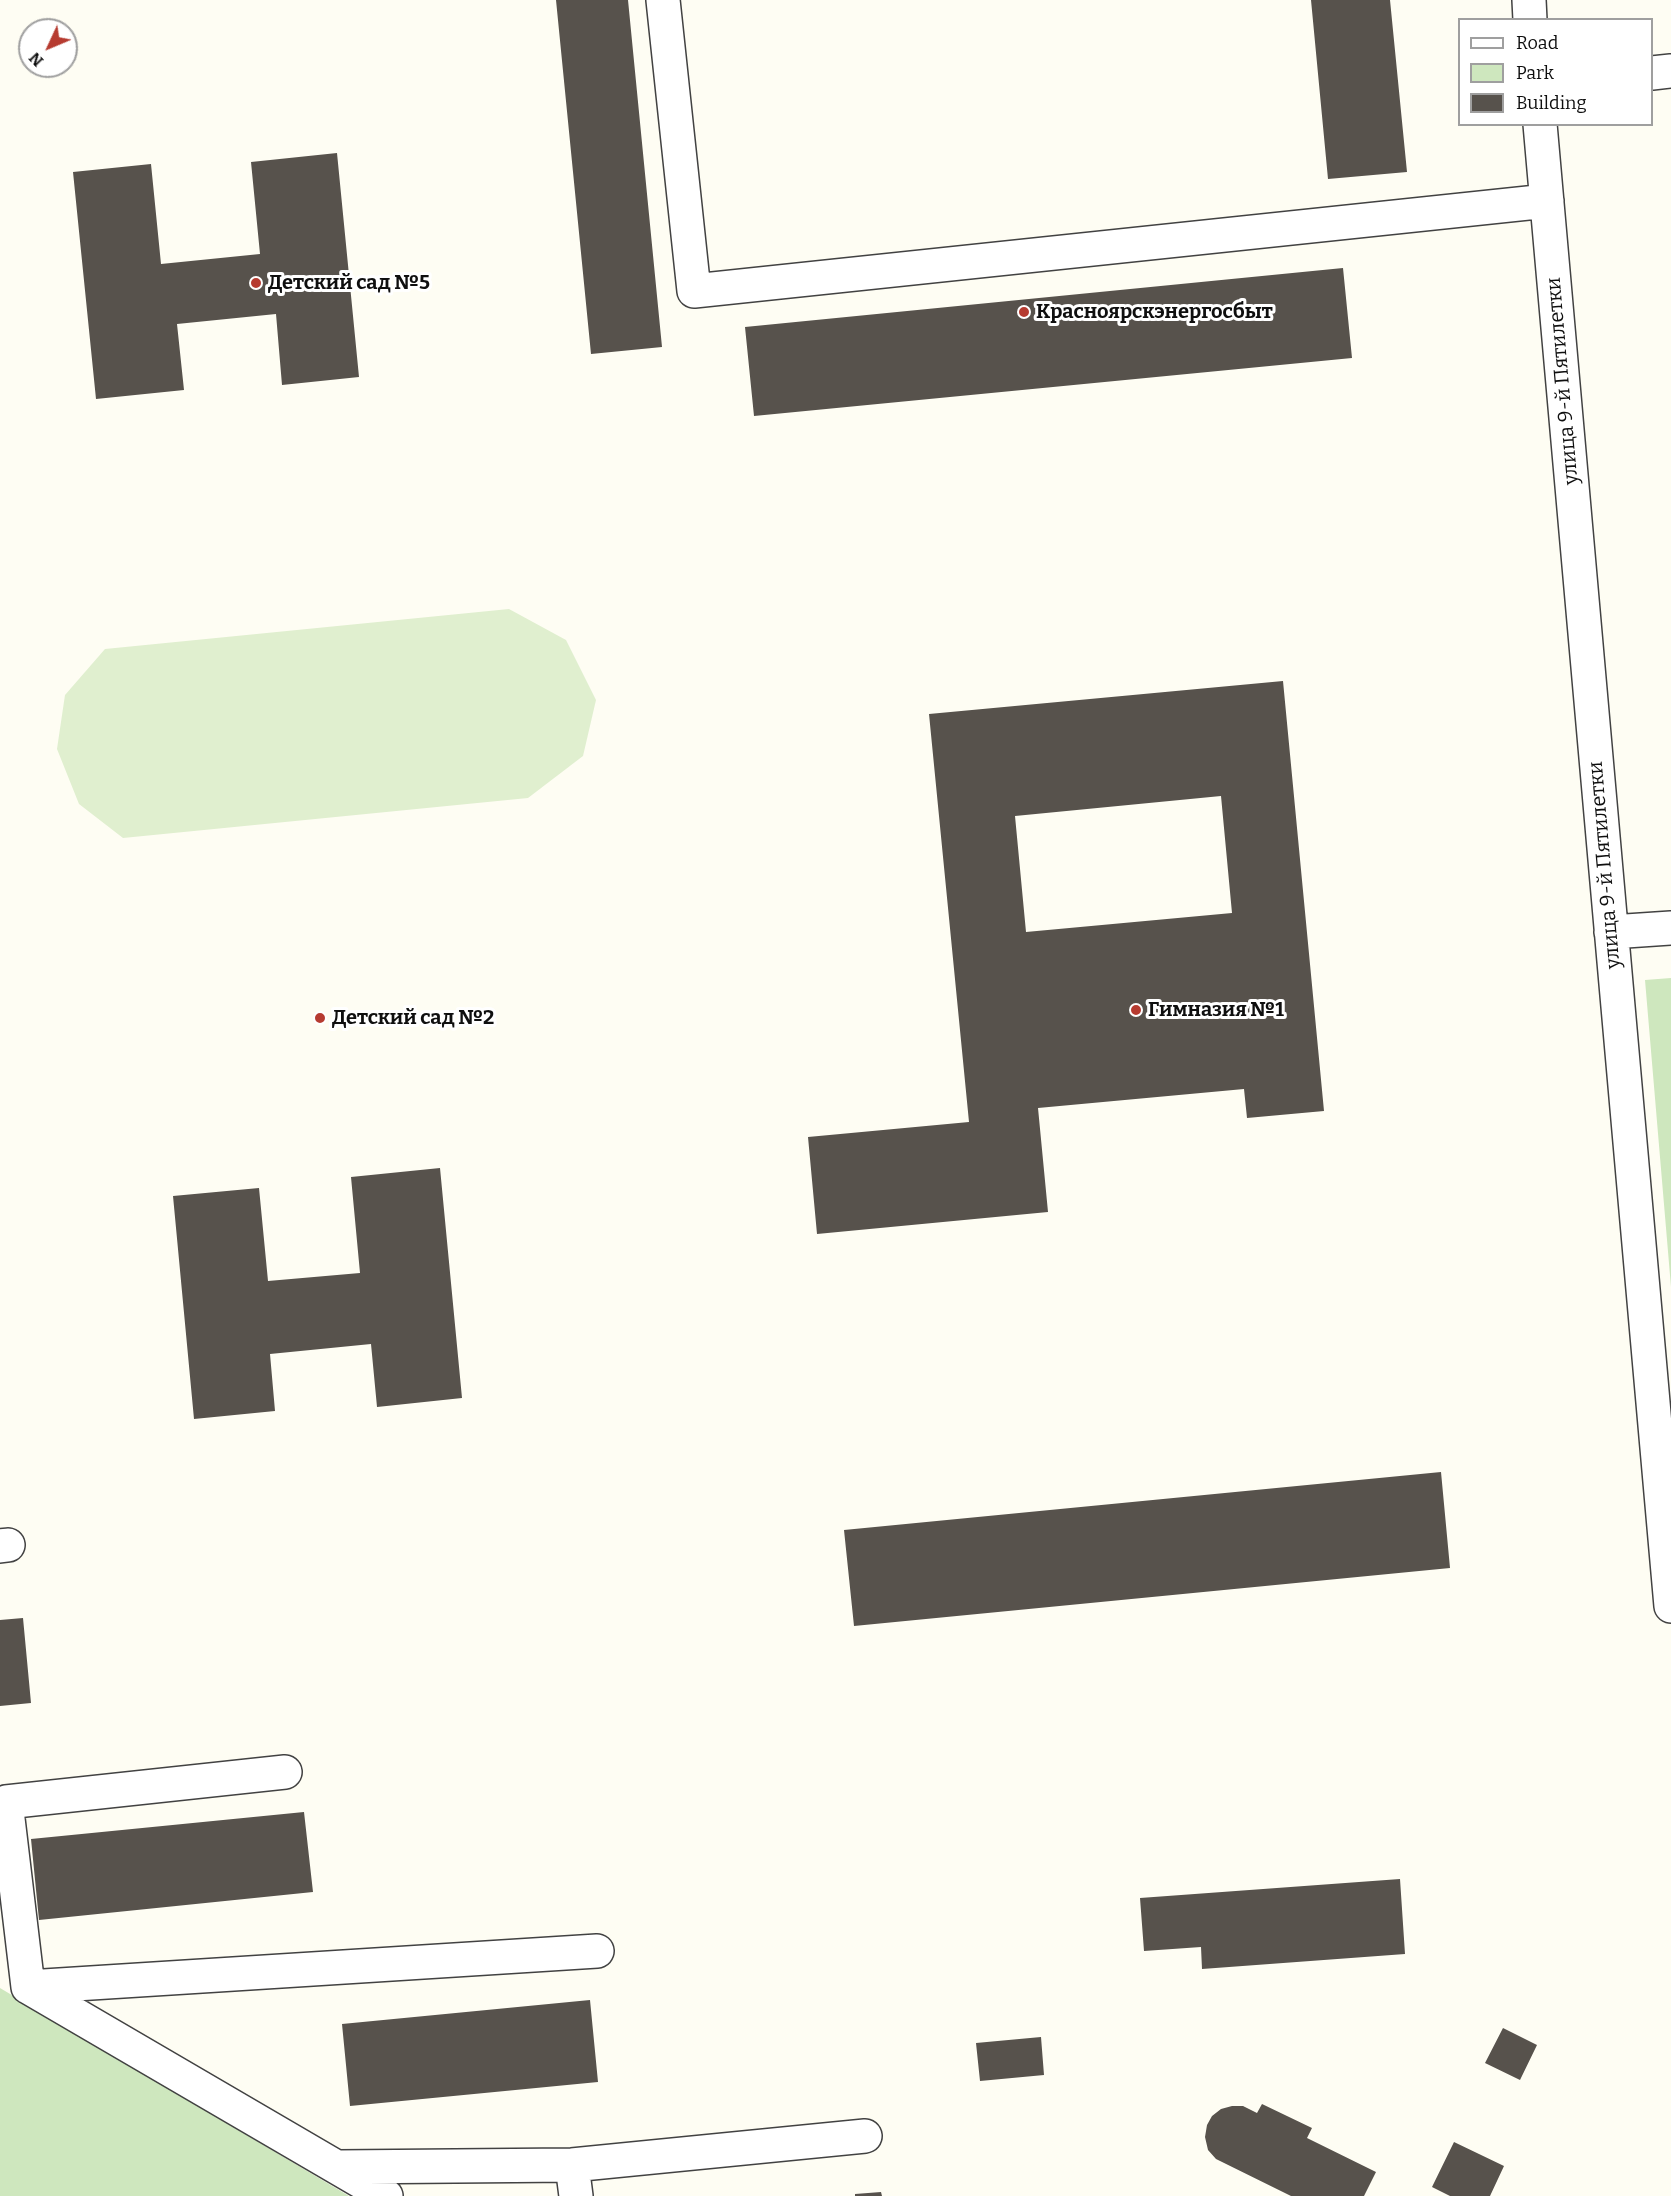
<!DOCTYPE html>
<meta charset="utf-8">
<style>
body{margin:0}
#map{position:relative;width:1671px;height:2196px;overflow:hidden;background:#fefdf3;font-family:Bitter,serif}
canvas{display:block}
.legend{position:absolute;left:1458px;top:18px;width:195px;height:108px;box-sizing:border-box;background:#fff;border:2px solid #9f9f9f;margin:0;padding:8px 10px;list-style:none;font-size:18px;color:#0f0f0f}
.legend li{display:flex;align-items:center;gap:12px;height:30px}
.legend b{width:30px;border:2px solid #9f9f9f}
.north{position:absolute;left:18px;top:18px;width:60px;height:60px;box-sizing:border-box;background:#fff;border:2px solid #9f9f9f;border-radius:50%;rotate:226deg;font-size:16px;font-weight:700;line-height:24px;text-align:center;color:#0f0f0f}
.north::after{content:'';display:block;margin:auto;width:21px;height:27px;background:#b63b30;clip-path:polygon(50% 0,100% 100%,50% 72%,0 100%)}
</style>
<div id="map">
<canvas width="1671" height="2196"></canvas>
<ul class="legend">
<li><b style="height:8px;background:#fff"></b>Road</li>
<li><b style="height:16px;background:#cee7be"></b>Park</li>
<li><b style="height:16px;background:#57524c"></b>Building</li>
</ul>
<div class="north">N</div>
</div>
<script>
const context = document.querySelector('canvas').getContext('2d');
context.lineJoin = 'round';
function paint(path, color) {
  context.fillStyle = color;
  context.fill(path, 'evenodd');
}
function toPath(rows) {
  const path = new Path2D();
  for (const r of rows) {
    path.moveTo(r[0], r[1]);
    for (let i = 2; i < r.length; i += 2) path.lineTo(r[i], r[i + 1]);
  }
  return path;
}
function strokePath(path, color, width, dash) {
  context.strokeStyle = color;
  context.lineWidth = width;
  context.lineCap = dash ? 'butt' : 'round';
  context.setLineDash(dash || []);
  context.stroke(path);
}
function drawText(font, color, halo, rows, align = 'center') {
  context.font = font + ' Bitter,serif';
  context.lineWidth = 6;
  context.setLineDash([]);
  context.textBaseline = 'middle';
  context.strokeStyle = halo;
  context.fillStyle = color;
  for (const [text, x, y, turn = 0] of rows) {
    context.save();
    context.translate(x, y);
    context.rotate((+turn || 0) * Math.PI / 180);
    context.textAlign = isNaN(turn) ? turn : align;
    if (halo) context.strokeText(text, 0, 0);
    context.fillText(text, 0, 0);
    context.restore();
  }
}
const green = toPath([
 [1671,978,1671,1287,1645,980],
 [0,1988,349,2196,0,2196]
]);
const pitch = toPath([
 [509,609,566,640,596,700,583,756,528,798,123,838,79,804,57,749,65,695,105,649]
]);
const building = toPath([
 [556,0,628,0,662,347,591,354],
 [1311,0,1390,0,1407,172,1328,179],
 [337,153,359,377,282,385,276,314,177,324,184,390,96,399,73,172,151,164,161,264,260,254,251,162],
 [1343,268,1352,358,754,416,745,327],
 [1283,681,1324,1111,1247,1118,1244,1089,1038,1108,1048,1212,817,1234,808,1137,969,1122,929,714],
 [1221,796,1232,913,1026,932,1015,816],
 [440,1168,462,1398,377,1407,371,1344,270,1354,275,1411,194,1419,173,1196,259,1188,268,1281,360,1273,351,1177],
 [1441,1472,1450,1568,854,1626,844,1530],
 [23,1618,31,1703,0,1706,0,1620],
 [304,1812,313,1892,39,1920,31,1839],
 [1400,1879,1405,1954,1202,1969,1201,1947,1144,1951,1140,1898],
 [590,2000,598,2082,350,2106,342,2024],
 [1503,2028,1537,2045,1520,2080,1485,2063],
 [1041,2037,1044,2075,980,2081,976,2043],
 [1262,2104,1312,2128,1307,2138,1376,2172,1364,2196,1291,2196,1216,2159,1208,2150,1205,2137,1207,2125,1212,2116,1221,2109,1232,2106,1243,2106,1257,2113],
 [1454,2142,1504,2166,1490,2196,1450,2196,1432,2187],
 [881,2192,882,2196,855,2196,855,2194]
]);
const minor = toPath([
 [663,0,694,291,1547,201],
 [1529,0,1530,20],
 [1652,73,1671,71],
 [1540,124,1671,1606],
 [1611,932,1671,928],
 [0,1546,8,1545],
 [285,1772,6,1802,28,1987,386,2196],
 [28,1987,597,1951],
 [572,2165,576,2196],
 [338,2167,572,2165,865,2136]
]);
const markers = [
 [256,283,6,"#b63b30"],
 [1024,312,6,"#b63b30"],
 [1136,1010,6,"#b63b30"],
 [320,1018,6,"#b63b30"]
];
const poiNames = [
 ["Детский сад №5",268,283],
 ["Красноярскэнергосбыт",1036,312],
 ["Гимназия №1",1148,1010],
 ["Детский сад №2",332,1018]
];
const streetNames = [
 ["улица 9-й Пятилетки",1563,381,-95],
 ["улица 9-й Пятилетки",1605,865,-95]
];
paint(green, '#cee7be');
paint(pitch, '#e0efcf');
paint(building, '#57524c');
strokePath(minor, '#424242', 36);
strokePath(minor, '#fff', 33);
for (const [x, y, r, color] of markers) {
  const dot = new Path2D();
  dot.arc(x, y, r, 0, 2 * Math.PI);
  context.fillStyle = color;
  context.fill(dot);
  strokePath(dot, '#fff', 2);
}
drawText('bold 20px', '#0f0f0f', '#fff', poiNames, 'left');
drawText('20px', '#0f0f0f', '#fff', streetNames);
</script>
